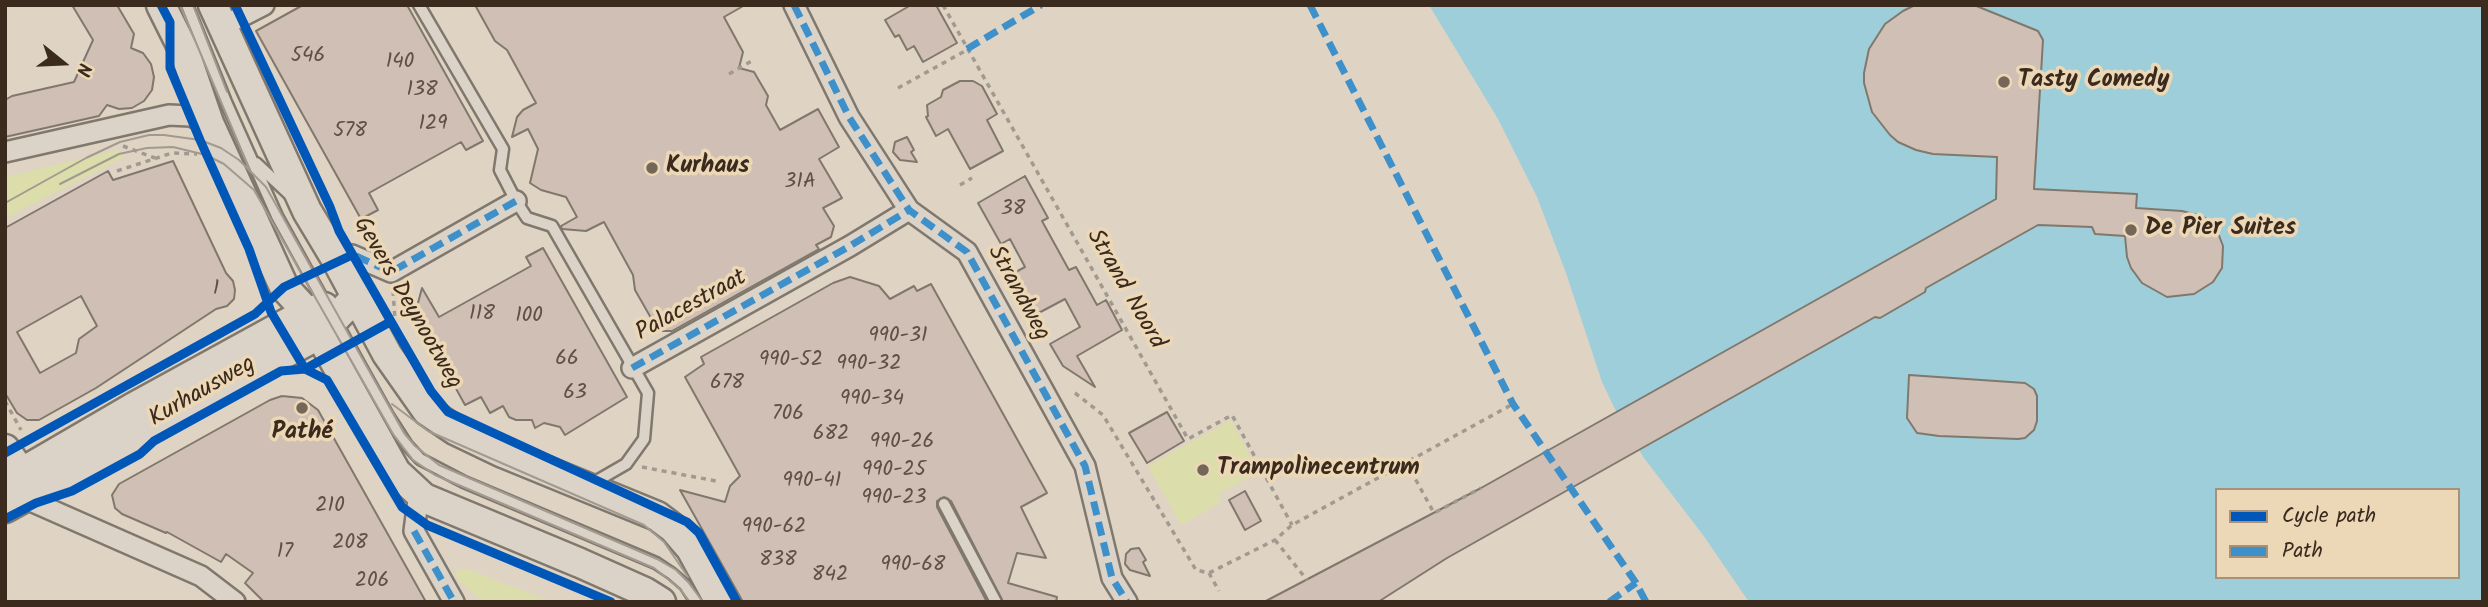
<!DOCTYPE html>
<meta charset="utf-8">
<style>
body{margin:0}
#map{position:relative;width:2488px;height:607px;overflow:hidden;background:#dfd4c3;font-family:Kalam,sans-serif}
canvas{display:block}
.frame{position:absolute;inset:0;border:7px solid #3b2a1e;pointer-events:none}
.legend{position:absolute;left:2215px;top:488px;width:245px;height:91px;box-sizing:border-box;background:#ecd8b6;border:2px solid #a59279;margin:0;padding:9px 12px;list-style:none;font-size:21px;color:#3b2a1e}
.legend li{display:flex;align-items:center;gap:14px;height:35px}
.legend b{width:35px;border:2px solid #a59279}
.north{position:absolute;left:28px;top:28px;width:70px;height:70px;-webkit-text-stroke:5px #ecd8b6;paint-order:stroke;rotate:108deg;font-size:19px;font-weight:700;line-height:28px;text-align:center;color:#3b2a1e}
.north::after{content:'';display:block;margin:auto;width:24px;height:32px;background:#3b2a1e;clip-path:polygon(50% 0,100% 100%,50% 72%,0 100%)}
</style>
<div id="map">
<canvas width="2488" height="607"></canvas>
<div class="frame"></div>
<ul class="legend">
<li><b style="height:9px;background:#0057b8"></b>Cycle path</li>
<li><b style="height:9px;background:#3e90ca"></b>Path</li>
</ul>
<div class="north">N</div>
</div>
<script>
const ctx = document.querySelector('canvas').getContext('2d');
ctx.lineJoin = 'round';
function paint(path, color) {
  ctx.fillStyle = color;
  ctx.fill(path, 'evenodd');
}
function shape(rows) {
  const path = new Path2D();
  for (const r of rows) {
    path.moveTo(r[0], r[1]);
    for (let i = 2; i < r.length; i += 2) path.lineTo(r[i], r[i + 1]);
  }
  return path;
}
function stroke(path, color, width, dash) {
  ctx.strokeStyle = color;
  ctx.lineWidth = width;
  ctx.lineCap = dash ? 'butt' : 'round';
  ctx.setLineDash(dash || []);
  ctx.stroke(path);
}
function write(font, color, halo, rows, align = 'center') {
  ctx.font = font + ' Kalam,sans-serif';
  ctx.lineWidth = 7;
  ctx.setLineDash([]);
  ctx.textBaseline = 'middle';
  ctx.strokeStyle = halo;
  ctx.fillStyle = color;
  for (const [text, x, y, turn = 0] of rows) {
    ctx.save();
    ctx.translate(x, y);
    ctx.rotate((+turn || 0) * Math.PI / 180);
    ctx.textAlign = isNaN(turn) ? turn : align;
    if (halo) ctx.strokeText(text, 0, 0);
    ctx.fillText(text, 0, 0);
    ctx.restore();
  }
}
const green = shape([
 [118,150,124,157,5,218,5,177],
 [1231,420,1259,473,1217,494,1221,502,1181,525,1148,466],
 [457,569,467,569,551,602,483,602,460,582,456,577]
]);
const water = shape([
 [1429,5,2483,5,2483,602,1749,602,1703,535,1644,458,1614,407,1602,382,1566,273,1537,197,1498,119],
 [2217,490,2458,490,2458,577,2217,577]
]);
const building = shape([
 [72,5,117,5,134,34,131,48,143,53,151,64,154,77,152,90,144,101,132,108,119,109,107,105,99,116,5,137,5,100,12,96,74,82,93,40,72,5],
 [303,5,407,5,483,141,466,150,461,142,369,193,378,210,361,219,256,31,303,5],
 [475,5,745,5,724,17,743,52,739,68,754,72,768,96,766,105,780,130,818,109,839,147,819,159,842,198,823,208,834,226,831,237,816,245,819,249,672,331,660,331,655,325,635,290,633,275,604,222,586,231,562,229,561,226,577,217,566,197,541,190,530,183,538,149,528,129,512,137,517,117,523,110,536,103,507,50,495,41,475,5],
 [911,5,936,5,957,43,923,62,914,46,907,50,899,35,895,37,885,20,911,5],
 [1915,5,1974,5,2038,31,2043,40,2034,189,2137,194,2136,208,2182,211,2202,216,2210,221,2218,233,2223,246,2222,268,2213,282,2194,294,2167,297,2142,283,2131,268,2127,257,2125,236,2095,234,2092,227,2038,225,1926,288,1925,292,1880,318,1875,317,1447,558,1378,602,1264,602,1481,488,1996,199,1997,157,1933,154,1916,150,1898,142,1890,135,1872,112,1864,83,1864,73,1869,49,1885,24,1903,11,1915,5],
 [960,81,973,81,982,86,997,114,987,120,1003,151,970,169,948,129,936,136,926,117,928,116,927,105,941,97,943,90,960,81],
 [907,137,914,150,911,152,917,162,900,160,893,152,895,142,907,137],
 [173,161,226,273,233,281,235,290,234,299,227,306,216,309,96,388,39,420,27,420,17,413,5,393,5,228,108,171,113,180,173,161],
 [81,296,97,326,79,339,76,353,40,373,17,332,81,296],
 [1025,176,1048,218,1042,221,1069,270,1076,267,1097,305,1106,300,1122,330,1077,356,1095,387,1063,366,1050,344,1080,327,1065,299,1033,316,1010,275,1025,267,1010,239,1001,244,978,203,1025,176],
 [543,248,627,397,565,435,560,427,544,423,535,428,532,420,516,420,509,417,503,406,490,413,481,397,465,405,415,314,422,288,439,317,531,266,526,257,543,248],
 [850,277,879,286,890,299,914,286,917,291,931,284,1047,493,1021,507,1046,558,1017,553,1008,583,1057,597,1056,602,1003,602,951,501,944,497,937,501,937,507,987,602,743,602,680,490,725,502,730,486,740,476,685,377,704,364,701,357,833,283,850,277],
 [1909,375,2025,383,2034,389,2037,396,2037,421,2034,430,2025,438,2018,439,1939,436,1917,433,1907,418,1909,375],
 [282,396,302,398,318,410,426,602,264,602,245,583,253,573,226,554,221,562,167,532,166,533,122,514,115,508,112,495,119,484,270,400,282,396],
 [1167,412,1184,441,1147,463,1129,433,1167,412],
 [1245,491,1261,521,1245,530,1229,500,1245,491],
 [1139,548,1146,560,1143,562,1150,576,1130,570,1125,564,1126,554,1131,549,1139,548]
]);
const path = shape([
 [943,5,1188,439,1232,415,1292,525],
 [729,74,755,59],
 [898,88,967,50],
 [123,146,155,158],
 [117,171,172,153,197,154],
 [960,185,972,178],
 [393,291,395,319],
 [1075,393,1103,415,1196,570,1209,573,1275,540,1292,525,1513,404],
 [5,401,21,430],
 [1406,462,1434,513,1481,488],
 [642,467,716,481],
 [1275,540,1307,580],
 [1209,573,1219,591]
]);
const lane = shape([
 [187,5,226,102,277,216,325,303],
 [419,5,503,149,500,170,516,201,527,218,552,226,648,393,644,439,626,464,593,483],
 [256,163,289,194],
 [336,322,387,414,407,445,420,459,464,482,656,563,671,573,685,585,696,602],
 [944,504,996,602]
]);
const street = shape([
 [794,5,849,117,909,210,967,252,1085,466,1112,578,1127,602],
 [223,26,264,5],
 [5,152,169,115,190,116,209,123],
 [352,255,391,272,516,201],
 [632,368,850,246,909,210],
 [419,493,414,531,454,602],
 [24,498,201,576,235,602]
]);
const secondary = shape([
 [161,5,185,53,209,123,284,287,307,312,396,472,424,498,580,563,645,592,661,602],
 [213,5,307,211,337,261,387,354,427,411,455,430,503,453,657,516,673,528,691,549,720,602],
 [5,449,21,472,23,489],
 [5,482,132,408,307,312,324,307],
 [5,508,320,334,356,297]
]);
const tram = shape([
 [180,5,249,168],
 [193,5,227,92],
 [60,184,119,154,147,148,173,147,206,155,224,164,254,190,393,434,413,460,435,475,654,568,679,588,690,602],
 [5,203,86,158,120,142,149,135,164,135,200,140,221,148,239,160,266,187,404,433,415,446,439,465,657,559,676,570,688,582,703,602],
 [392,404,428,431,644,525,664,542,688,577]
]);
const quiet = shape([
 [794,5,849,117,909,210,967,252,1085,466,1112,578,1127,602],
 [1310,5,1513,404,1636,583,1646,602],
 [967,49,1041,5],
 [356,256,391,272,516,201],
 [632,368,850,246,909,210],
 [414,531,454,602],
 [1609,602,1636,583]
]);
const cycleway = shape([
 [161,5,170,22,170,68,200,140,249,249,271,312,305,369,327,380,402,507,427,525,611,602],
 [235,5,330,207,339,231,431,391,448,412,687,522,699,533,737,602],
 [5,453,255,314,284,287,352,255],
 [5,519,36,503,72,491,140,454,154,441,281,371,305,369,390,322]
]);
const markers = [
 [2004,82,7,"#746658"],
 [652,168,7,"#746658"],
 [2131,230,7,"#746658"],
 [302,408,7,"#746658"],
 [1203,470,7,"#746658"]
];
const numberNames = [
 ["546",308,57],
 ["140",400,63],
 ["138",422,91],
 ["129",433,125],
 ["578",350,132],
 ["31A",800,183],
 ["38",1013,210],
 ["1",216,290],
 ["118",482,315],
 ["100",529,317],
 ["990-31",898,337],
 ["66",567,360],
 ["990-52",791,361],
 ["990-32",869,365],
 ["678",727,384],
 ["63",575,394],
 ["990-34",872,400],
 ["706",788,415],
 ["682",831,435],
 ["990-26",902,443],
 ["990-25",894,471],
 ["990-41",812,482],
 ["990-23",894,499],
 ["210",330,507],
 ["990-62",774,528],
 ["208",350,544],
 ["17",285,553],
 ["838",778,561],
 ["990-68",913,566],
 ["842",830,576],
 ["206",372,582]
];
const poiNames = [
 ["Tasty Comedy",2018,82],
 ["Kurhaus",666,168],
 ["De Pier Suites",2145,230],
 ["Pathé",302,434,"center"],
 ["Trampolinecentrum",1217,470]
];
const streetNames = [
 ["Strand Noord",1124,290,60],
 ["Strandweg",1017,294,61],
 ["Gevers Deynootweg",406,304,60],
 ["Palacestraat",692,307,-29],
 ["Kurhausweg",203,393,-30]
];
paint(green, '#dbddab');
paint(water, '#9eced9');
paint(building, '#cfbfb5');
stroke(building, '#80786d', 2);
stroke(lane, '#80786d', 15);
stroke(street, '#80786d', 24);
stroke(secondary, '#80786d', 33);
stroke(path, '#a29a90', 3.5, [5, 5]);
stroke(lane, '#dbd3c7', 10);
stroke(street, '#dbd3c7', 19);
stroke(secondary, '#dbd3c7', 28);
stroke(tram, '#a29a90', 2);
stroke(quiet, '#3e90ca', 7, [14, 7]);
stroke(cycleway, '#0057b8', 9);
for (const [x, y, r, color] of markers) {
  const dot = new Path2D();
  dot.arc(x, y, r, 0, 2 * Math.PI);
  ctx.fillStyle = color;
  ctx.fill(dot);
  stroke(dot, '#ecd8b6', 2.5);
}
write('21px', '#615044', null, numberNames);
write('bold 24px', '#3b2a1e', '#ecd8b6', poiNames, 'left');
write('24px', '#3b2a1e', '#ecd8b6', streetNames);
</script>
